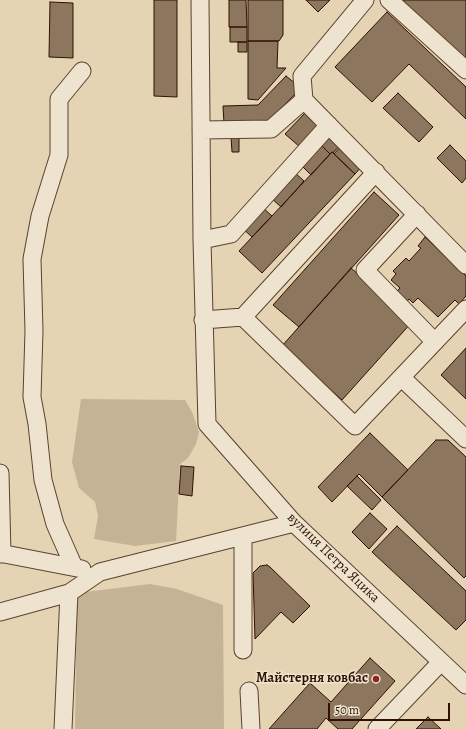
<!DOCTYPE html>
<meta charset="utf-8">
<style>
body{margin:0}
#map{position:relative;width:466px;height:729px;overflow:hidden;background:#e4d4b4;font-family:Alegreya,serif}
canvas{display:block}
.scale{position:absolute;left:328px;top:703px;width:122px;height:18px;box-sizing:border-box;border:2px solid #2f1001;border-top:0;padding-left:5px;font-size:12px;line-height:14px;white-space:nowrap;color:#2f1001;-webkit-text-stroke:3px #ede3ce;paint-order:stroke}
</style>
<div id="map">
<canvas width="466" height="729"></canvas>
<div class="scale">50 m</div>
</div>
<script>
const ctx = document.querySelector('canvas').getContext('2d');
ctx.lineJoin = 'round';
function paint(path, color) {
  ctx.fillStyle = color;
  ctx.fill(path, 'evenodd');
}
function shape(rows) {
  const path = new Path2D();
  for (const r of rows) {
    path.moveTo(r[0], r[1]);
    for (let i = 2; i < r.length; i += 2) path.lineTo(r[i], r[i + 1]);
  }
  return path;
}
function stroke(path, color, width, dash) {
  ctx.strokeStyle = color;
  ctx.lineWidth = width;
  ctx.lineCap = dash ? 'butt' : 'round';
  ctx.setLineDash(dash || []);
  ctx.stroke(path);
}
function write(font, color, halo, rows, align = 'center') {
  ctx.font = font + ' Alegreya,serif';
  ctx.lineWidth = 3;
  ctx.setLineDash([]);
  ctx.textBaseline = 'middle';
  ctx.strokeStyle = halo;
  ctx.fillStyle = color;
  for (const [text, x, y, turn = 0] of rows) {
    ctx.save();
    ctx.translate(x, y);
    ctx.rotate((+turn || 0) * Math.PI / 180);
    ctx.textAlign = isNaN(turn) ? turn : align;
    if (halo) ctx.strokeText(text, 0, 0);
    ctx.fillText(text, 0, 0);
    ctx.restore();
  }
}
const green = shape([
 [81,399,185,400,192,412,199,432,196,444,188,458,180,464,176,541,135,546,94,539,98,516,95,502,79,488,72,462],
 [150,584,177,589,223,605,224,729,75,729,77,593]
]);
const building = shape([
 [154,0,177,0,177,97,154,96,154,0],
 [229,0,246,0,247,27,229,27,229,0],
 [248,0,283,0,283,35,279,41,248,41,248,0],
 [306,0,330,0,318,12,306,0],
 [401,0,466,0,466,60,401,0],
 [50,2,73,3,73,58,49,57,50,2],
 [387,12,466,87,466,119,409,64,372,102,335,67,387,12],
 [230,27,247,27,247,42,230,42,230,27],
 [248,41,278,41,277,68,286,68,258,100,248,99,248,41],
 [238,42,247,42,247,52,238,52,238,42],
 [286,76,301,88,266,124,224,124,223,106,258,105,286,76],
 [398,93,433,127,419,142,383,108,398,93],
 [306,112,320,125,300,147,285,134,306,112],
 [330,135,340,145,333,153,332,152,330,154,321,145,330,135],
 [231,137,239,137,239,152,232,152,231,137],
 [320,144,330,154,311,175,301,165,320,144],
 [450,145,466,161,466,178,462,183,437,158,450,145],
 [341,146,362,166,355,174,334,154,341,146],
 [332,152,355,174,262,273,239,251,332,152],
 [294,172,304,181,281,207,270,197,294,172],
 [374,192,399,215,299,327,273,305,374,192],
 [261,206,272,216,252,237,241,227,261,206],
 [425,237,466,276,466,296,459,304,455,300,438,317,418,298,413,303,409,299,405,304,394,295,400,288,391,280,396,274,393,271,406,258,409,261,421,248,418,246,425,237],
 [351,268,412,322,342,400,282,346,351,268],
 [466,348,466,399,441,375,466,348],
 [370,433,408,470,382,497,359,474,332,502,318,487,370,433],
 [436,440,448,440,466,457,466,576,464,578,382,497,436,440],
 [181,466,194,467,192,496,179,494,181,466],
 [357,476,381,500,372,510,347,486,357,476],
 [370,513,387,529,369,549,352,532,370,513],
 [397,526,466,591,466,620,456,630,372,552,397,526],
 [267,565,270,567,310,606,293,623,281,612,255,639,253,573,260,566,267,565],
 [370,658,395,681,352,729,338,729,326,718,317,729,269,729,310,683,331,702,370,658],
 [428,717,441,729,416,729,428,717]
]);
const minor = shape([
 [200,0,202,240,207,424,294,523,466,685],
 [365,0,302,76,304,100,466,265],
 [389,0,466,70],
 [201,130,271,129,304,100],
 [417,214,365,270,435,342],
 [202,240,231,234,329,125],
 [243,317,376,172],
 [203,320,243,317,355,426,466,309],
 [402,378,466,439],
 [0,473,2,554],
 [243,536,243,650],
 [0,553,82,569],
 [74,567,55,524,43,480,37,424,32,397,34,331,32,259,40,216,59,155,59,99,82,71],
 [0,612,69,593],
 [249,691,251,729],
 [63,729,69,593,100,572,294,523],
 [377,729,441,662]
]);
const markers = [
 [376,679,4,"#8f2418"]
];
const streetNames = [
 ["вулиця Петра Яцика",333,558,44]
];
const poiNames = [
 ["Майстерня ковбас",368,679]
];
paint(green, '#c5b396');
paint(building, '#8d765e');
stroke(building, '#2f1001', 1);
stroke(minor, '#5c412e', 19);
stroke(minor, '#ede3ce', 17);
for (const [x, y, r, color] of markers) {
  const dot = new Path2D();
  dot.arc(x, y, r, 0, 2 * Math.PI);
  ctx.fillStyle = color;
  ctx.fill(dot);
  stroke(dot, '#ede3ce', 1.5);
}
write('14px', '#2f1001', '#ede3ce', streetNames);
write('bold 14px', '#2f1001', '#ede3ce', poiNames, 'right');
</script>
